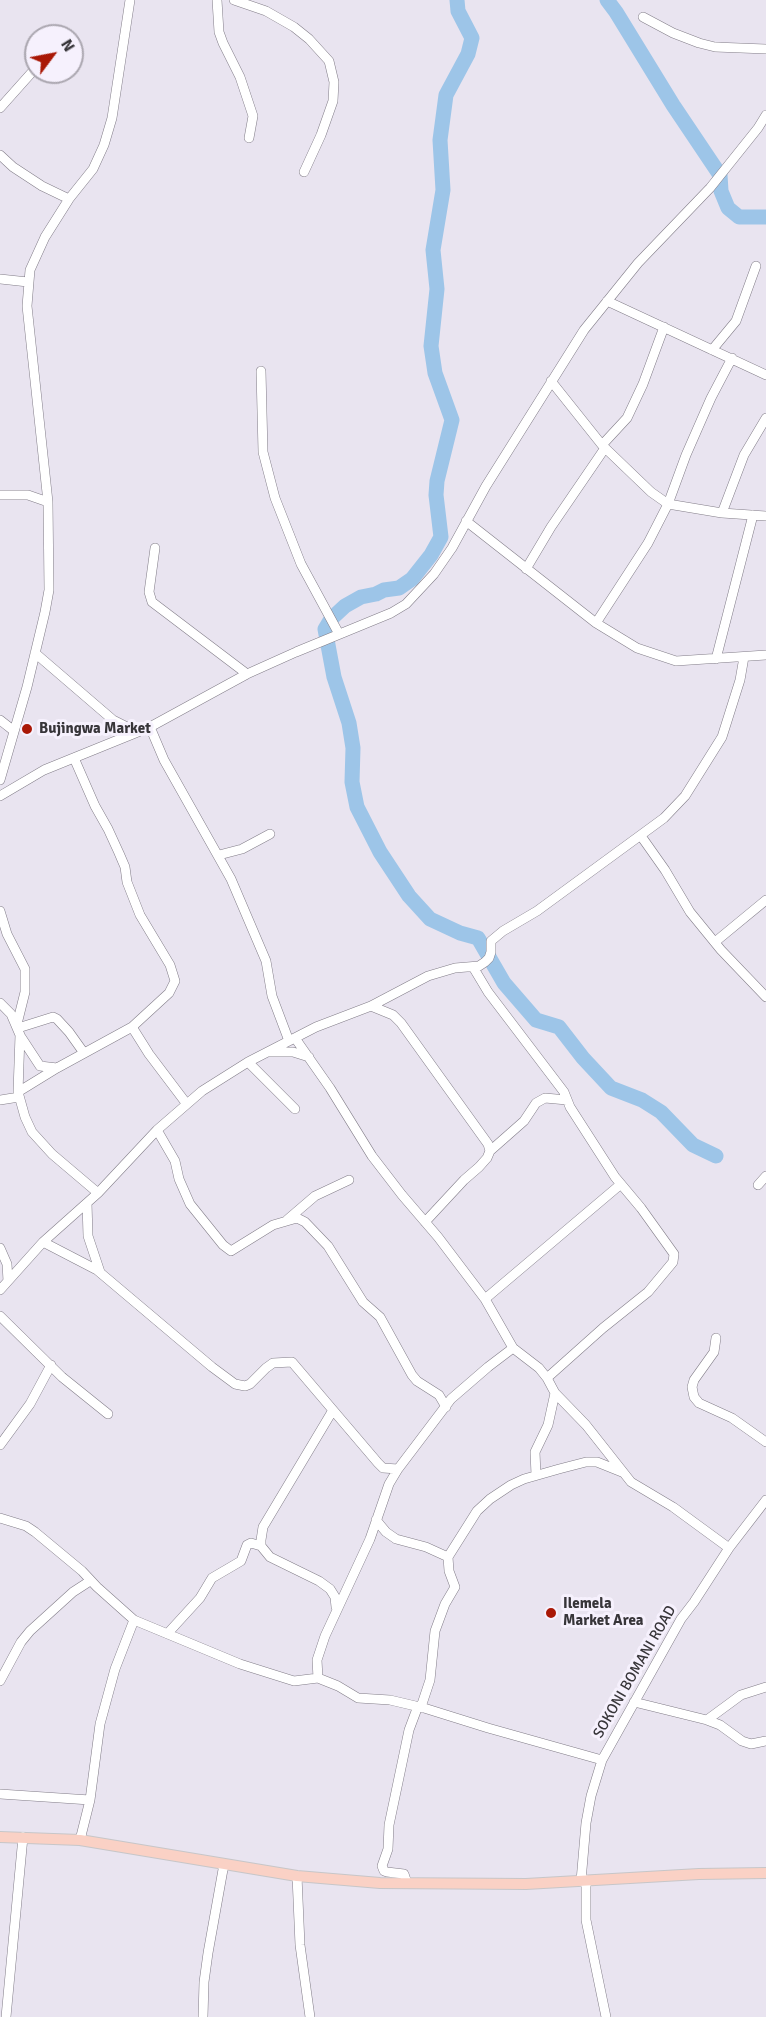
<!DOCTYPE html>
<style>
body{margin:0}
#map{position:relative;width:766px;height:2017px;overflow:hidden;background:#e9e4f0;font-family:Signika,sans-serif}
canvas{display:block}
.north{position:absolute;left:24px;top:24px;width:60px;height:60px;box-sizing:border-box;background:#f6f1fd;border:2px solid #aaa6af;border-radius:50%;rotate:58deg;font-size:16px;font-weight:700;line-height:24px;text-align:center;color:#373539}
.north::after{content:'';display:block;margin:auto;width:21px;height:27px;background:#a91806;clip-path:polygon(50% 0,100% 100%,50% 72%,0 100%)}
</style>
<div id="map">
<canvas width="766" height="2017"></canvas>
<div class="north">N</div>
</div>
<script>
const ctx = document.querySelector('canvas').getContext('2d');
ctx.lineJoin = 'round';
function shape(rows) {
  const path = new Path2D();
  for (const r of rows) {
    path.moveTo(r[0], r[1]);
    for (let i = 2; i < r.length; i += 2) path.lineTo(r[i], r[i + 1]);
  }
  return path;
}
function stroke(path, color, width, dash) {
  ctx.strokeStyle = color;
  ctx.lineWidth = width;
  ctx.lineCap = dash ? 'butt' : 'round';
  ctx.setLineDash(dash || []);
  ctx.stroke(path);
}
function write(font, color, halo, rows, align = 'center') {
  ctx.font = font + ' Signika,sans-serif';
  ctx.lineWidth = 6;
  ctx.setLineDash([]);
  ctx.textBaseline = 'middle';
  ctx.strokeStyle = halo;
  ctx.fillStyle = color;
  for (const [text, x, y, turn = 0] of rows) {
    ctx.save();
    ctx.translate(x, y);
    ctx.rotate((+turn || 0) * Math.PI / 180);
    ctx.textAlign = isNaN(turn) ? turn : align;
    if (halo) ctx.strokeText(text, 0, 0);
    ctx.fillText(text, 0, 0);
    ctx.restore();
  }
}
const river = shape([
 [457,0,458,11,472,38,468,54,446,95,440,140,443,190,433,250,437,289,431,346,435,373,452,420,437,481,436,495,441,537,431,555,412,579,399,588,384,590,376,594,361,597,345,606,331,619,325,629,334,677,349,723,353,748,352,782,357,807,380,852,409,896,430,919,460,933,478,938,504,983,536,1020,559,1027,583,1058,611,1088,642,1100,661,1112,693,1145,716,1156],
 [607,0,616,12,673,105,720,175,721,191,728,208,739,217,766,217]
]);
const minor = shape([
 [217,0,219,32,223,43,240,77,253,116,249,138],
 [234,0,266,11,294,27,309,39,329,61,334,82,333,101,321,135,304,172],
 [643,17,673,33,699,43,715,47,766,49],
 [0,108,33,71],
 [0,155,13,167,42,186,69,199],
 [0,279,28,282],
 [607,301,766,375],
 [712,350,736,321,756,266],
 [261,371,263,452,275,498,301,564,339,634],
 [551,381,602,445,651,492,668,504,722,513,766,516],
 [602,445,627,418,643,384,664,327],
 [0,495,28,495,48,502],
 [722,513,744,455,766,418],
 [466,521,596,623,637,648,676,661,766,655],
 [155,548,149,592,152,602,247,674],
 [526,569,551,527,605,448],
 [596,623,648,543,668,504,686,455,711,398,732,358],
 [35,653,113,720,137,732],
 [716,659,753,515],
 [0,720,14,731],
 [150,727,164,760,231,879,266,961,272,996,289,1041],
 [0,780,27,687,45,612,49,590,48,502,27,306,30,270,45,237,69,199,93,169,104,145,112,118,130,0],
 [0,796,44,770,150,727,247,674,296,652,391,613,406,604,434,574,452,548,486,486,584,330,638,263,710,188,758,128,766,115],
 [641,836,665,870,690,912,721,950,766,997],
 [219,855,242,849,270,834],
 [0,911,7,934,25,969,25,992,17,1024],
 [715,942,766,900],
 [473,967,488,992,564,1092,570,1107,615,1177,641,1208,674,1254,673,1262,648,1292,603,1328,547,1378],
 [0,1003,11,1014,20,1035,18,1092,25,1117,32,1132,52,1154,98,1193],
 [371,1006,393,1015,401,1023,488,1144,490,1151,487,1158,479,1167,464,1180,425,1222],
 [132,1027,149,1054,186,1103],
 [18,1028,53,1017,57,1019,69,1032,84,1053],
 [21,1037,40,1066,57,1068],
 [295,1038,330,1088,372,1156,402,1195,438,1237,485,1299,513,1348,539,1368,547,1378,555,1393,586,1425,631,1482,673,1507,729,1548],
 [270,1052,293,1052,309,1057],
 [248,1062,295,1109],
 [18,1092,57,1068,132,1027,169,993,175,981,170,965,140,915,127,882,125,867,119,853,108,829,95,806,74,758],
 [0,1100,19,1097],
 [157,1130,175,1161,179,1179,190,1204,223,1245,231,1251,273,1225,297,1218,305,1222,328,1246,363,1302,380,1317,412,1375,417,1381,439,1395,446,1407],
 [490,1151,524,1121,536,1103,545,1098,567,1100],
 [758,1185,766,1176],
 [87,1203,88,1236,100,1272],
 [287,1220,315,1196,349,1180],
 [43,1242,97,1270,212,1367,235,1384,245,1386,250,1384,266,1368,273,1363,292,1362,378,1463,383,1468,398,1469],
 [0,1248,7,1264,8,1281],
 [0,1290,43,1242,98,1193,157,1130,202,1091,248,1062,316,1027,371,1006,428,976,455,968,479,966,485,962,489,958,491,952,491,941,503,931,537,911,664,818,685,796,722,737,740,680,744,657],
 [485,1299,621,1184],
 [0,1316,62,1377,108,1414],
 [716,1338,714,1352,694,1380,692,1387,694,1397,699,1403,732,1418,766,1442],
 [333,1410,263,1527,261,1540,261,1546,270,1557,319,1581,330,1589,335,1597,336,1607],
 [0,1445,30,1404,51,1365],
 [536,1475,535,1452,548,1425,555,1393],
 [0,1518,26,1526,35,1532,82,1571,97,1587,134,1620,240,1664,294,1681,318,1678,338,1686,358,1698,390,1700,424,1708,488,1728,602,1760],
 [376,1520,386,1532,396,1539,426,1547,448,1557],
 [168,1633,200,1598,212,1578,241,1561,247,1545,251,1543,261,1546],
 [318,1678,317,1660,325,1636,370,1539,389,1484,398,1469,451,1399,488,1367,513,1348],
 [0,1681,21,1642,30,1631,73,1592,90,1581],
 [634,1702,707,1720,720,1725,742,1741,751,1744,766,1741],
 [421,1707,430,1680,435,1631,445,1604,455,1587,449,1571,448,1557,477,1511,490,1499,511,1485,524,1479,559,1469,586,1462,597,1462,622,1472],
 [707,1720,741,1695,766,1687],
 [0,1794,90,1800],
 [80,1840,90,1800,100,1724,115,1669,134,1620],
 [297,1876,300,1945,310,2017],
 [586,1880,586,1920,606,2017],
 [581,1881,586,1823,591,1796,602,1760,681,1619,694,1602,729,1548,766,1500],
 [407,1883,404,1874,387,1872,384,1871,382,1866,388,1849,389,1825,409,1730,418,1706],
 [6,2017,23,1837],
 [203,2017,204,1982,208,1953,224,1864]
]);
const major = shape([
 [0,1837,80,1840,297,1876,380,1883,526,1884,699,1874,766,1873]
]);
const markers = [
 [27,729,6,"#a91806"],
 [551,1613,6,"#a91806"]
];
const poiNames = [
 ["Bujingwa Market",39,729],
 ["Ilemela",563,1604],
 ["Market Area",563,1621]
];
const streetNames = [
 ["SOKONI BOMANI ROAD",635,1672,-60]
];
stroke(river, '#9dc5e8', 15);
stroke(minor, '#827d88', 10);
stroke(major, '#c7c6c8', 12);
stroke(minor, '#fff', 9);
stroke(major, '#fad1c5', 10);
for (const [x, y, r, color] of markers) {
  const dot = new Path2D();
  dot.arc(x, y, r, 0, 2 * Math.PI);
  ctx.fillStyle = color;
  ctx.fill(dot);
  stroke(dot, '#f6f1fd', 2);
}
write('bold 15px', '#373539', '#f6f1fd', poiNames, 'left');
write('15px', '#373539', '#f6f1fd', streetNames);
</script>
